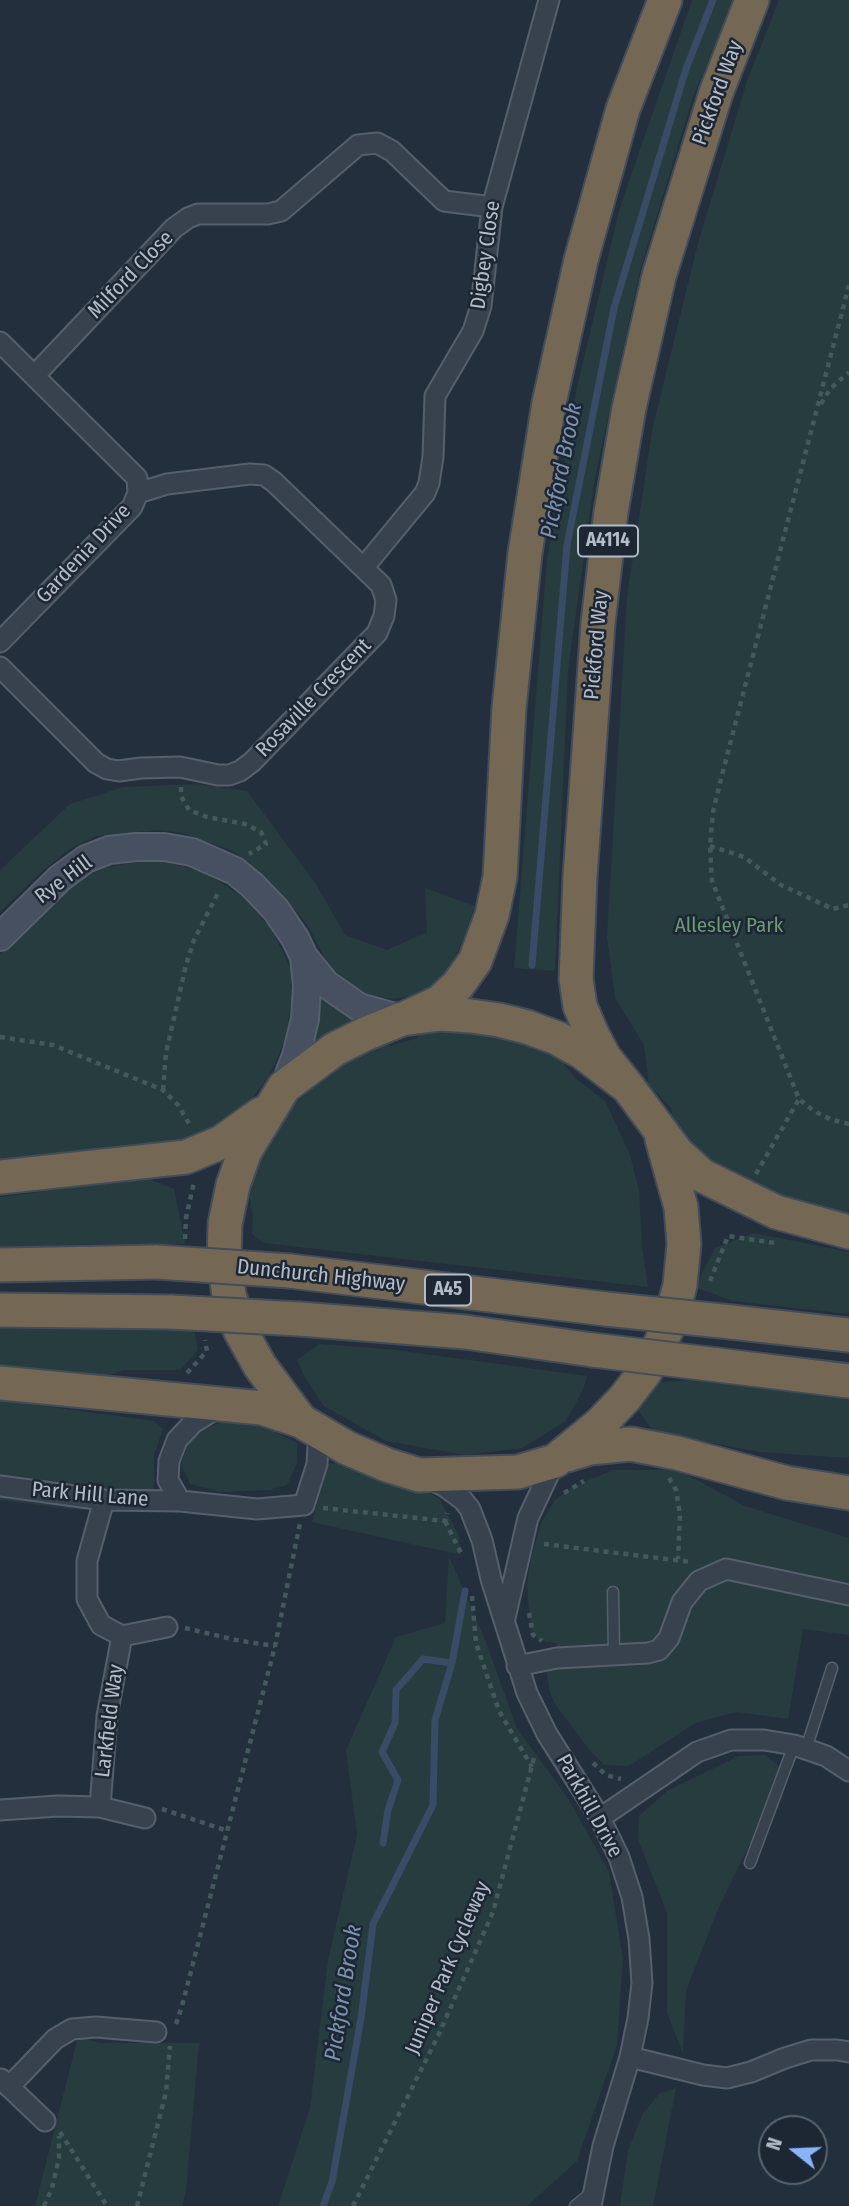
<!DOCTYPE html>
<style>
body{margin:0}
#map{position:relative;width:849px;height:2206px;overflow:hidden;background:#242f3e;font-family:"Fira Sans Condensed",sans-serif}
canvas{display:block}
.north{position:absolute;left:758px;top:2115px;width:70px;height:70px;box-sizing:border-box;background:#1d2633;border:2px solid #59626f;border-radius:50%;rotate:288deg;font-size:19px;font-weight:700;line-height:28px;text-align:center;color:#b4bcc9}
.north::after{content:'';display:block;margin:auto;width:24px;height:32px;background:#8ab4f8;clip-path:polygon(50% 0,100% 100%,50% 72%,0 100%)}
</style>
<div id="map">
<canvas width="849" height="2206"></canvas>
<div class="north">N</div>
</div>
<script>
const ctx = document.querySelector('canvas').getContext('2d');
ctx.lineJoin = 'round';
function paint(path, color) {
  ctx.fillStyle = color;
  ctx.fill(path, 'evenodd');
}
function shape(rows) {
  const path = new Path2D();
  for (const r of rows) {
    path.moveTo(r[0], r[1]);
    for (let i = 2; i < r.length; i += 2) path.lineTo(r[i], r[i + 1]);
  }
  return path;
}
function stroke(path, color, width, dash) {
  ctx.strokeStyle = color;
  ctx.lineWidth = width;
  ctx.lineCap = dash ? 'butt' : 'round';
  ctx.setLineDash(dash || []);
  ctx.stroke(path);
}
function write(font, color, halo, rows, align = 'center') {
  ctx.font = font + ' "Fira Sans Condensed",sans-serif';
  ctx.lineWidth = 5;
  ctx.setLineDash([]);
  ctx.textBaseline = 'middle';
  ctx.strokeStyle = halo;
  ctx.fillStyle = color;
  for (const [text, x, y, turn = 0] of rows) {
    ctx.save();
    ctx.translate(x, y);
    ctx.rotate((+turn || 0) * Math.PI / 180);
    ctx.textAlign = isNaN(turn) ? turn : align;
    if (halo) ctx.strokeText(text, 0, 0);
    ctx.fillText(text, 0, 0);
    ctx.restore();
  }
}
const green = shape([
 [692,0,734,0,693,97,640,271,595,477,568,670,555,971,514,968,547,559,577,387,620,207],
 [779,0,849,0,849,1219,777,1197,698,1158,677,1135,671,1108,649,1085,644,1045,615,998,607,937,627,596,653,426,698,243,747,81],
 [197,784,247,791,316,884,345,935,387,950,427,932,425,888,475,906,464,937,448,972,432,986,416,995,392,999,361,993,342,981,329,966,307,924,265,876,233,851,183,833,158,830,96,836,71,848,40,873,0,912,0,870,70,804,124,787],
 [162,861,206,873,240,895,271,928,291,970,291,1002,285,1041,270,1074,241,1113,201,1137,167,1149,0,1166,0,955,35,918,76,882,105,868,129,863],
 [320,991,363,1020,304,1052],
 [449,1030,482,1032,533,1045,558,1056,575,1078,605,1101,630,1155,639,1190,642,1246,648,1287,264,1243,252,1234,253,1216,248,1189,263,1149,284,1115,316,1084,351,1059,387,1043,390,1046,417,1038,419,1032],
 [147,1178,174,1189,185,1244,86,1244,0,1249,0,1197],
 [754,1233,849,1252,849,1314,733,1301,695,1287,715,1248],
 [0,1319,193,1324,198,1350,180,1370,124,1370,100,1379,0,1370],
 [319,1344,388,1349,587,1376,583,1390,566,1421,522,1448,465,1455,386,1441,324,1406,304,1376,297,1360],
 [708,1378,849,1397,849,1458,759,1452,654,1432,634,1405,653,1383],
 [0,1400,154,1421,163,1429,154,1455,154,1489,110,1512,72,1509,0,1500],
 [239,1420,272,1430,297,1443,297,1463,287,1485,270,1490,220,1492,190,1484,181,1464,188,1444,202,1430,220,1423],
 [329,1463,342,1464,404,1482,439,1498,459,1536,461,1555,312,1522],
 [613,1470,665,1470,686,1474,745,1506,849,1538,849,1635,803,1629,788,1719,737,1712,695,1723,629,1766,604,1765,588,1748,555,1704,549,1690,547,1671,557,1658,557,1644,540,1640,533,1635,530,1623,527,1584,531,1556,542,1521,555,1500,572,1487],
 [449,1556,484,1637,517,1728,569,1800,609,1872,623,1959,617,2045,577,2161,527,2206,278,2206,310,2108,328,1960,357,1835,346,1750,396,1637,445,1623],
 [765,1755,785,1771,718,1909,686,1991,683,2053,667,2013,667,1913,638,1840,639,1816,667,1791,739,1756],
 [78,2037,100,2043,199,2043,186,2191,182,2206,35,2206],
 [676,2088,653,2206,620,2206,628,2151,643,2113,660,2093]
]);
const stream = shape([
 [532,965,567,545,614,308,686,69,713,0],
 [383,1843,388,1810,398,1780,382,1752,395,1723,396,1690,423,1659,452,1663],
 [323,2206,332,2182,361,2018,373,1924,433,1805,435,1720,452,1663,465,1591]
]);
const path = shape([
 [849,285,721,779,713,812,710,846,712,881,799,1099,814,1111,830,1119,849,1124],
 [821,404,830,389,849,372],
 [181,787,181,796,189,810,207,817,245,824,261,832,266,844,249,854],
 [710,846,744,857,781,885,833,909,849,905],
 [0,1037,53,1045,163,1090,178,1105,191,1127],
 [163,1090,166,1053,186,965,194,940,219,891],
 [756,1174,799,1099],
 [185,1239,186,1218,194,1182],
 [710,1281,728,1236,775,1243],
 [187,1373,207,1351,205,1340],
 [669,1478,676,1490,680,1514,678,1559],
 [564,1493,584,1481],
 [323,1508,445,1521,447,1513],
 [445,1521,462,1555],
 [544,1544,691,1562],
 [472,1596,476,1643,499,1711,532,1767],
 [529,1613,533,1635,542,1641],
 [185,1628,236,1640,275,1646],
 [593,1763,606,1775,621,1779],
 [162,1809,228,1831],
 [176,2024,182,2006,275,1646,300,1523],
 [60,2132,107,2206],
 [44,2206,52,2188,59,2158,59,2136],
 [137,2206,166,2092,170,2046],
 [353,2206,438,2036,493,1912,535,1754]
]);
const lane = shape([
 [613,1592,614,1655],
 [806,1749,832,1668],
 [750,1863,794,1745],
 [575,2206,591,2193]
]);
const street = shape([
 [0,342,137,478,138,493,132,507,0,642],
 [35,375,174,228,188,218,198,214,268,214,281,211,358,145,377,143,392,151,444,201,492,207],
 [364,567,425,493,429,483,433,457,435,396,473,331,481,306,492,207,549,0],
 [0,667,96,763,107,769,119,771,141,768,180,767,218,775,229,775,240,771,252,762,377,633,384,616,386,600,381,585,274,482,264,475,250,474,167,484,138,493],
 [427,1478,444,1486,463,1500,470,1509,482,1540,491,1579,527,1693,547,1734,600,1818,619,1857,632,1897,639,1939,642,1983,638,2018,630,2057,603,2146,591,2206],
 [0,1486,104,1500,180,1501,257,1509,304,1505,317,1464,318,1445,316,1430],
 [180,1501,168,1480,169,1461,177,1440,193,1423,221,1406],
 [505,1618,528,1518,555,1461],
 [122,1636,167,1627],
 [517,1666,557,1658,648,1653,659,1650,669,1638,682,1602,699,1581,726,1569,849,1595],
 [100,1807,145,1818],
 [0,1810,58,1806,100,1807,107,1716,122,1636,101,1625,87,1599,87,1561,104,1500],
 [600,1818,697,1752,731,1740,764,1740,794,1745,826,1756,849,1771],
 [630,2057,703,2075,727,2078,751,2072,785,2058,811,2050,837,2050,849,2052],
 [1,2079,45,2121],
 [9,2087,55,2039,72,2029,96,2027,156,2032]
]);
const secondary = shape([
 [0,937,60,878,86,859,109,850,136,847,164,847,192,852,235,871,252,885,276,910,295,938,304,957,326,984,359,1007,402,1019],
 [284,1087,296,1056,305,1019,307,986,304,957]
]);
const highway = shape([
 [408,1017,440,1002,458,985,475,961,492,915,500,877,509,708,525,553,549,403,581,260,623,109,665,0],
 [628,1087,604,1057,592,1034,580,1006,576,979,580,877,598,623,611,512,629,408,659,276,716,93,752,0],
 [0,1177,186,1157,222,1142,261,1114],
 [0,1265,157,1262],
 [290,1271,606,1309],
 [0,1310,171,1312],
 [300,1319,465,1332,593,1350],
 [731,1322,849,1335],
 [718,1365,849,1381],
 [0,1383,262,1408,301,1421,347,1448,387,1465,419,1475,518,1472,555,1461,600,1424,624,1399,645,1372,659,1347,671,1319,680,1285,684,1244,681,1207,662,1139],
 [301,1421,260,1366,240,1330,229,1295,224,1261,225,1224,233,1185,245,1151,284,1087,335,1049,365,1034,402,1019,441,1014,471,1016,499,1020,527,1027,557,1038,582,1052,628,1087,677,1153,701,1175,776,1212,849,1232],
 [567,1455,590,1448,631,1444,677,1453,787,1483,849,1493]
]);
const highwayBridge = shape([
 [157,1262,290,1271],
 [606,1309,731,1322],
 [171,1312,300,1319],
 [593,1350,718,1365]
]);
const shields = [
 [608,541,60],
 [448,1290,46]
];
const shieldNames = [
 ["A4114",608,541],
 ["A45",448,1290]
];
const streetNames = [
 ["Pickford Way",718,93,-70],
 ["Digbey Close",486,255,-82],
 ["Milford Close",131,275,-46],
 ["Gardenia Drive",84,554,-47],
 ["Pickford Way",597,645,-85],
 ["Rosaville Crescent",314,698,-46],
 ["Rye Hill",64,880,-37],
 ["Dunchurch Highway",321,1276,6],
 ["Park Hill Lane",90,1495,5],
 ["Larkfield Way",110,1721,-83],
 ["Parkhill Drive",589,1806,61],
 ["Juniper Park Cycleway",448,1968,-67]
];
const parkNames = [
 ["Allesley Park",729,926]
];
const waterNames = [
 ["Pickford Brook",562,471,-79],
 ["Pickford Brook",344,1993,-81]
];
paint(green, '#263c3f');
stroke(stream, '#394c67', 7);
stroke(lane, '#565f6c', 13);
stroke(street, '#565f6c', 23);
stroke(secondary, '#565f6c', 30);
stroke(highway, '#434c59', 37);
stroke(path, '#44595c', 4.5, [5, 5]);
stroke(lane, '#38414e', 10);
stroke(street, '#38414e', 19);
stroke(secondary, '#465061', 26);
stroke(highway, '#746855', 33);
stroke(highwayBridge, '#434c59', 37, []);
stroke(highwayBridge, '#746855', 33);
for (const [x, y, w] of shields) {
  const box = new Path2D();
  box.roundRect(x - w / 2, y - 15.5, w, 31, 5);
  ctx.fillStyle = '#1d2633';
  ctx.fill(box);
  stroke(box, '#b4bcc9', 2);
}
write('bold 19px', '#b4bcc9', null, shieldNames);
write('21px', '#b4bcc9', '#1d2633', streetNames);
write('21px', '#6b9a76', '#1d2633', parkNames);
write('italic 23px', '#7c92b1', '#1d2633', waterNames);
</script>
